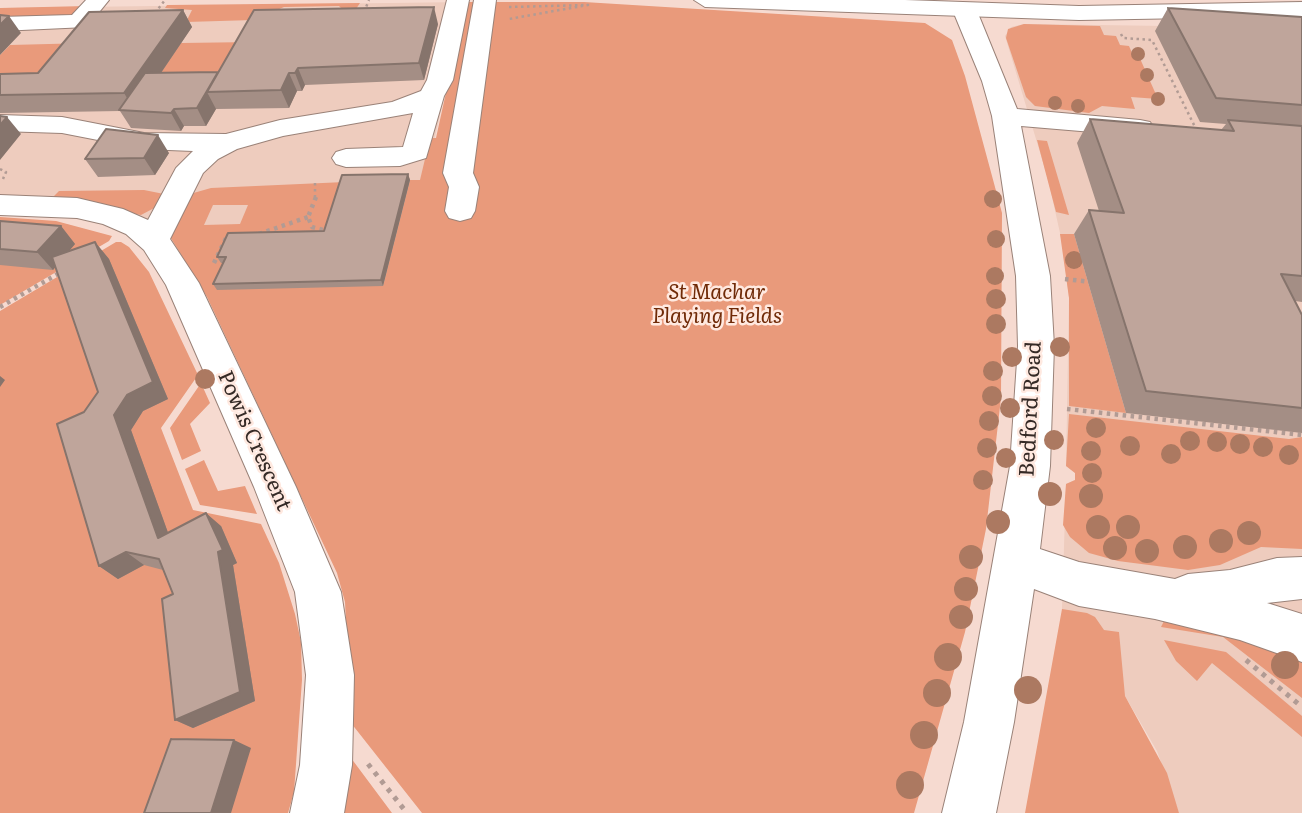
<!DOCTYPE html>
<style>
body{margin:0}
canvas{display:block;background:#f6dad0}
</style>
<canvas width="1302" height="813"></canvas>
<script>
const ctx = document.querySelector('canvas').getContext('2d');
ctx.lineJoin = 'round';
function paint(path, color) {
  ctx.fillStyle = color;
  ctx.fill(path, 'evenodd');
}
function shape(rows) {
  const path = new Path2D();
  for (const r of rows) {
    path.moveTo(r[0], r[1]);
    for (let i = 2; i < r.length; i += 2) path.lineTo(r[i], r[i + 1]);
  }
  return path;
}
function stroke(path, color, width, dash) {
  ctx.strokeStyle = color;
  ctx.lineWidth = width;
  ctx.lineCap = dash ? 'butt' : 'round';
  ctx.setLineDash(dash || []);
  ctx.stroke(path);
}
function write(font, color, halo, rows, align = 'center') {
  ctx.font = font + ' Literata,serif';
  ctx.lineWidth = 5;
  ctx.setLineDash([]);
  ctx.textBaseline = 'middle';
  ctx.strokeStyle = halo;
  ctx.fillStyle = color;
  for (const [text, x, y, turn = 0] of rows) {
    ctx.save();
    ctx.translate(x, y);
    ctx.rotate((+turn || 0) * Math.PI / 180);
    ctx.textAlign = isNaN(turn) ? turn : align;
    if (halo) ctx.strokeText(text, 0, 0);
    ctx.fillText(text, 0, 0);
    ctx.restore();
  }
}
const built = shape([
 [466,2,399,293,207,297,169,235,0,197,0,8],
 [1302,22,1302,813,1179,813,1157,751,1125,696,1062,609,1066,484,1075,480,1075,473,1066,466,1069,298,1062,242,1048,179,1005,36,1011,27,1024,24,1240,27]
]);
const green = shape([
 [466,2,584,2,925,23,952,40,965,76,1002,213,1001,398,986,529,965,632,914,813,422,813,351,723,345,602,337,573,207,297,169,235,190,194,211,188,345,182,326,237,230,263,383,286,410,180,420,180,430,138,436,138],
 [213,205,248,205,240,224,204,225],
 [360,3,356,9,343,10,339,6,284,7,253,20,186,22,192,10,165,8,167,5],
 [87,6,69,17,0,19,0,8],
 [1024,24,1100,26,1104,35,1116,36,1120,45,1129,46,1132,53,1138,54,1158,99,1131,97,1135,109,1102,106,1089,113,1035,106,1026,97,1006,38,1008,29],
 [253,42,227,89,149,91,156,49,181,43],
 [88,43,103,51,0,91,0,55,10,45],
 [1037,140,1047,141,1069,215,1056,212],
 [144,190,164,194,158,206,141,215,52,198,59,191],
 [0,217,56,221,112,236,109,241,0,305],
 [1060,234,1074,234,1126,413,1069,406,1069,298],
 [116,242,121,242,129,247,149,272,198,375,161,428,193,510,261,524,279,563,295,614,301,642,302,680,294,792,288,813,0,813,0,311],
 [201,383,210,403,190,424,201,451,182,460,170,428],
 [1069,414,1289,439,1302,437,1302,549,1261,547,1220,565,1188,570,1118,561,1089,553,1070,537,1063,525,1066,484,1075,480,1075,473,1066,466],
 [204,460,218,491,245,486,257,514,200,505,185,469],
 [1062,609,1087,613,1095,617,1104,630,1119,632,1125,696,1167,773,1179,813,1025,813],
 [1165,619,1302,651,1302,698,1223,637,1161,627],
 [1164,640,1226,652,1302,716,1302,737,1212,663,1197,681,1176,661],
 [351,758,392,813,342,813]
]);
const pathFar2 = shape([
 [509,7,588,5,509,19],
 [364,12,369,0],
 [155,13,165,0],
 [1121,34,1123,38,1152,40,1197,131],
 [0,169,6,172,3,179],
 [315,183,315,199]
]);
const pathFar1 = shape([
 [316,197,308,217,312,227,327,231],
 [259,234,308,217],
 [214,263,226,238,230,237],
 [1065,279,1091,282],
 [0,307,63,271],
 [1067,409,1302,435]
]);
const path = shape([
 [1246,660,1302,707],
 [368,764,407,813]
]);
const minor = shape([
 [86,0,109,0,87,27,0,31,0,17,72,15,86,0],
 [447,0,469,0,453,80,444,96,426,158,400,166,346,167,336,164,332,158,336,152,346,149,403,147,413,113,283,136,237,149,218,159,203,173,170,239,199,283,296,487,341,592,354,675,352,765,344,813,290,813,300,765,306,675,295,592,254,487,166,285,144,250,126,234,103,224,77,218,0,215,0,195,77,198,123,209,148,220,176,168,193,151,144,149,62,133,0,131,0,115,62,117,144,133,226,134,280,120,392,102,421,91,427,80,447,0],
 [474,0,496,0,473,173,479,187,475,211,471,218,460,221,449,218,445,211,449,187,443,173,474,0],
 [965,4,973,6,977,11,1017,109,1140,120,1150,122,1154,128,1150,134,1140,136,1021,126,1050,276,1054,346,1050,466,1040,549,1079,562,1175,579,1188,574,1230,570,1277,558,1302,557,1302,599,1267,603,1302,614,1302,662,1240,640,1155,619,1079,606,1034,589,1014,722,996,813,942,813,964,722,1010,466,1018,346,1016,276,992,116,982,81,953,11,957,6,965,4]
]);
const major = shape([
 [694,0,905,0,1079,6,1302,2,1302,16,1079,20,705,7,694,0]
]);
const trees = [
 [1138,54,7],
 [1147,75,7],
 [1158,99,7],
 [1055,103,7],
 [1078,106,7],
 [993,199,9],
 [996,239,9],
 [1074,260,9],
 [995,276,9],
 [996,299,10],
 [996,324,10],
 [1060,347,10],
 [1012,357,10],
 [993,371,10],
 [205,379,10],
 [992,396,10],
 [1010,408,10],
 [989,421,10],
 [1096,428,10],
 [1054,440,10],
 [1190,441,10],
 [1217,442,10],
 [1240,444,10],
 [1130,446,10],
 [1263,447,10],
 [987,448,10],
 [1091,451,10],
 [1171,454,10],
 [1289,455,10],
 [1006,458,10],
 [1092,473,10],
 [983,480,10],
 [1050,494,12],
 [1091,496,12],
 [998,522,12],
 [1098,527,12],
 [1128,527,12],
 [1249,533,12],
 [1221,541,12],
 [1185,547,12],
 [1115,548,12],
 [1147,551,12],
 [971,557,12],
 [966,589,12],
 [961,617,12],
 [948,657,14],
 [1285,665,14],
 [1028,690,14],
 [937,693,14],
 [924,735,14],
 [910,785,14]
];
const wall = shape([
 [1168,8,1302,17,1302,302,1295,301,1302,315,1302,433,1126,413,1074,234,1089,210,1099,211,1077,143,1090,119,1221,130,1226,124,1200,122,1155,31],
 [183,10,192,27,161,73,218,72,438,24,424,80,305,85,302,91,297,91,289,108,216,109,206,126,184,126,181,131,131,128,120,111,0,113,0,74,38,73],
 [169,153,155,175,98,177,85,159],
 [408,174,410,180,383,286,217,290,213,284,223,263,221,263,217,257,324,231],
 [0,221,61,226,75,244,69,251,95,242,109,259,168,399,143,411,131,430,168,533,221,526,237,563,233,565,255,701,193,728,175,720,173,594,163,570,144,565,118,579,99,566,84,412,98,392,55,267,53,270,0,265]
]);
const shadedWall = shape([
 [434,7,438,24,424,80,419,63],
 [183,10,192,27,135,111,124,93],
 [9,16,21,33,0,55,0,25],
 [298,68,305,85,302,91,295,73],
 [289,73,297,91,289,108,281,90],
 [207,92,216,109,206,126,197,108],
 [174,109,184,126,181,131,171,113],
 [7,117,21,134,0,160,0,125],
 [158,135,169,153,155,175,144,158],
 [408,174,410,180,383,286,381,280],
 [61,226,75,244,53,270,37,252],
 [95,242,109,259,168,399,143,411,131,430,175,552,158,538,114,415,127,395],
 [0,376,5,380,0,387],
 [206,513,221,526,237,563,233,565,255,701,193,728,175,720,218,552],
 [126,552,144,565,118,579,99,566],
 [234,740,251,748,231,813,211,813]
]);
const building = shape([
 [434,7,419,63,298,68,295,73,289,73,281,90,207,92,254,10,434,7],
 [1168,8,1302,17,1302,105,1216,98,1168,8],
 [183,10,124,93,0,95,0,74,38,73,89,12,183,10],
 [0,15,9,16,0,25,0,15],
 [218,72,197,108,174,109,171,113,119,110,145,73,218,72],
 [0,116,7,117,0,125,0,116],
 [1090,119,1234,131,1228,120,1302,126,1302,276,1281,274,1302,315,1302,408,1146,391,1089,210,1124,213,1090,119],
 [106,129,158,135,144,158,85,159,106,129],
 [408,174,381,280,213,284,226,257,217,257,228,233,324,231,342,175,408,174],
 [0,221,61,226,37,252,0,249,0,221],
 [95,242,153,382,127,395,114,415,158,538,206,513,223,550,218,552,240,692,175,720,162,599,173,594,159,559,126,552,99,566,57,424,84,412,98,392,52,257,95,242],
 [171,739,234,740,211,813,144,813,171,739]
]);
const parkNames = [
 ["St Machar",717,293],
 ["Playing Fields",717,317]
];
const streetNames = [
 ["Bedford Road",1031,409,-87],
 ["Powis Crescent",254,441,66]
];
paint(built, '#eeccbe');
paint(green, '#e99a7b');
stroke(minor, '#9a8278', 2);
stroke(major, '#9a8278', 2);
stroke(pathFar2, '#b19b94', 2.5, [2.5, 3.5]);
stroke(pathFar1, '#b19b94', 4.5, [3.5, 4.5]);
stroke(path, '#b19b94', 5, [4.5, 6]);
paint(minor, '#fff');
paint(major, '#fff');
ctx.fillStyle = '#ac7961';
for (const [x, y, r] of trees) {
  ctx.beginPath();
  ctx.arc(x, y, r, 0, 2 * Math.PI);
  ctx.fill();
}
paint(wall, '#a48e85');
paint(shadedWall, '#86746c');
paint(building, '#bfa59b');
stroke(building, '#86746c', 2);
write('italic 21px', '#702a07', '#ffe9e0', parkNames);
write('21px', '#352a26', '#ffe9e0', streetNames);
</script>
